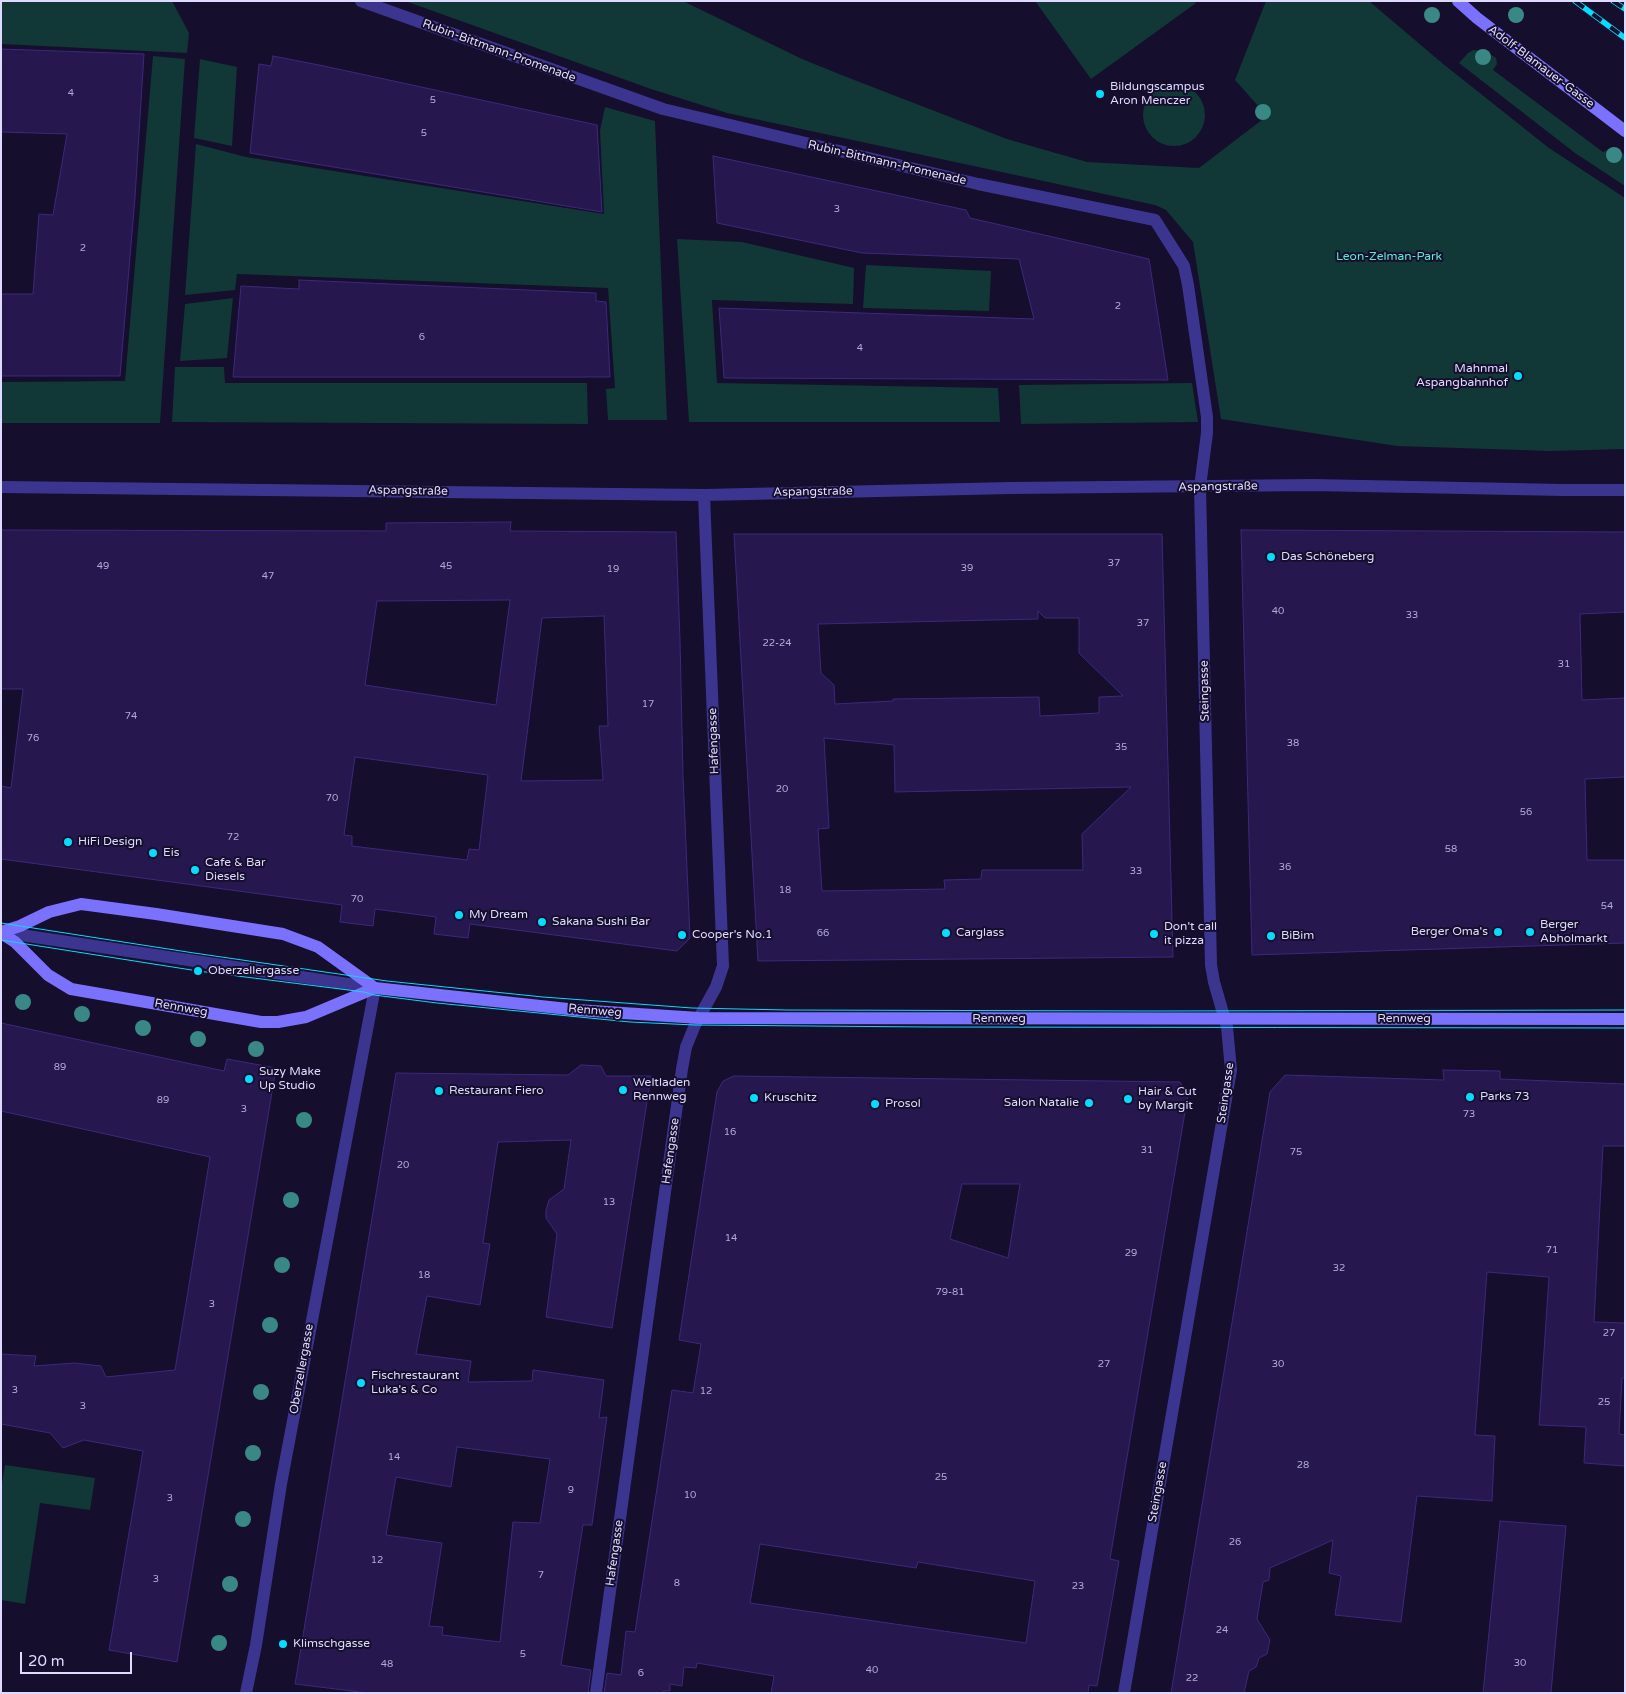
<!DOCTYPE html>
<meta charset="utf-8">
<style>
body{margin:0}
#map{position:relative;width:1626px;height:1694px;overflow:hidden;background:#150e2c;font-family:"Varela Round",sans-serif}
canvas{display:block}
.frame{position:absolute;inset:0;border:2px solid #dfdaff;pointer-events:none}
.scale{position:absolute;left:20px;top:1652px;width:112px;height:22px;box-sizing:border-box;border:2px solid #dfdaff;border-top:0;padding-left:6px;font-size:15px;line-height:18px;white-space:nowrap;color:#dfdaff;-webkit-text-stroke:4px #150e2c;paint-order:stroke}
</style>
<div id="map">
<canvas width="1626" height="1694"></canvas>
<div class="frame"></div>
<div class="scale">20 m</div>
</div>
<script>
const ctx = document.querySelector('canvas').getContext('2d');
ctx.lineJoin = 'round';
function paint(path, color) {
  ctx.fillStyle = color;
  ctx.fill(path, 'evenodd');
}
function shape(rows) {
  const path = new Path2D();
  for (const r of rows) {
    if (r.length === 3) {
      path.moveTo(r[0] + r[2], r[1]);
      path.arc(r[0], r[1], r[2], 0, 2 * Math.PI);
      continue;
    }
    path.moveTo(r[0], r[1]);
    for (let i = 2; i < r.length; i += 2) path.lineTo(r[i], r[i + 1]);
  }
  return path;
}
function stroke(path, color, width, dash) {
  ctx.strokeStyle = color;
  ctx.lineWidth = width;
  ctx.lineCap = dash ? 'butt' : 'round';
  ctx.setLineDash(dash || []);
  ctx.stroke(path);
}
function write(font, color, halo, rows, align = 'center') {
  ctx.font = font + ' "Varela Round",sans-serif';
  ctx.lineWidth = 4;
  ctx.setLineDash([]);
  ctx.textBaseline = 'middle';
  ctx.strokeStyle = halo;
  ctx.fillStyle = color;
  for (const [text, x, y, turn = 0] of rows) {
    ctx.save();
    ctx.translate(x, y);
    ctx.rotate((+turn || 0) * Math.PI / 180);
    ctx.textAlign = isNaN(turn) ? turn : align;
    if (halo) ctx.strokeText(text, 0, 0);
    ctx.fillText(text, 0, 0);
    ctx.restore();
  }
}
const green = shape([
 [1,1,172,1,189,33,187,53,1,44],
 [405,1,683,1,802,59,844,76,1007,139,1087,162,1199,168,1267,116,1235,80,1266,1,1369,1,1442,63,1549,148,1625,198,1625,449,1550,451,1397,446,1221,419,1193,242,1166,210,1155,205,727,113,651,89],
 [1035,1,1194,1,1196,3,1091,79],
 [1473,50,1484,51,1493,56,1496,58,1497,64,1493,70,1603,152,1613,147,1625,155,1625,186,1575,153,1459,63,1468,53],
 [153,56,185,59,160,423,1,423,1,382,125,381],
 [200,59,237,67,232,146,194,138],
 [1174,115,31],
 [605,107,655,121,667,420,608,420,606,389,615,388,608,288,237,274,235,290,185,295,196,144,246,157,604,214,600,130],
 [677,239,742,242,854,268,853,304,712,300,717,383,998,388,1000,422,689,422],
 [866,265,991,271,989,311,863,308],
 [233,298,227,358,180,361,185,304],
 [175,367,224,367,225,383,587,383,588,424,172,422],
 [1192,383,1198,422,1021,424,1019,385],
 [5,1465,95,1478,90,1510,40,1503,25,1604,1,1600,1,1489]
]);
const building = shape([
 [1,49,144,54,135,197,120,376,1,376,1,294,33,294,39,214,53,215,67,134,1,132,1,49],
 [273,56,324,66,597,125,602,212,250,153,259,64,271,66,273,56],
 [713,156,966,210,970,218,1149,259,1168,380,724,378,719,308,1034,319,1019,259,862,253,717,223,713,156],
 [299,280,596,293,596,301,606,302,610,377,233,377,241,286,299,289,299,280],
 [511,522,510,531,676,532,680,640,683,776,690,938,677,951,470,924,468,938,434,934,436,917,375,909,373,926,340,922,342,905,1,859,1,786,11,788,23,689,1,689,1,530,386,531,386,523,511,522],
 [510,600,496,705,365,685,377,601,510,600],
 [604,616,608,726,599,726,603,780,521,781,542,618,604,616],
 [355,757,488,775,479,850,469,849,467,860,352,846,352,836,344,835,355,757],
 [1241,530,1625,532,1625,612,1580,614,1582,700,1625,698,1625,777,1585,779,1587,860,1625,860,1625,943,1252,955,1241,530],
 [734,534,1162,534,1173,957,758,961,734,534],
 [1038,611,1045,618,1079,618,1079,653,1123,696,1099,697,1099,713,1040,716,1039,697,893,699,893,701,835,704,834,685,821,673,818,624,1038,619,1038,611],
 [824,738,894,745,895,792,1131,787,1082,834,1083,870,982,870,981,879,944,880,945,889,822,891,818,829,829,828,824,738],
 [1,1023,224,1071,227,1059,276,1068,177,1662,109,1650,143,1451,84,1440,63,1448,50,1433,1,1424,1,1354,36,1356,34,1366,75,1363,101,1366,106,1377,175,1370,210,1157,1,1111,1,1023],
 [581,1065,601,1066,606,1076,651,1076,612,1328,546,1317,557,1234,546,1218,546,1210,549,1200,564,1189,571,1140,498,1142,483,1243,490,1244,480,1305,427,1296,416,1354,471,1361,468,1382,532,1381,533,1370,604,1380,599,1418,607,1417,592,1525,583,1525,561,1665,591,1670,588,1693,368,1693,295,1684,396,1073,568,1075,581,1065],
 [457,1447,550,1459,540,1523,513,1522,500,1642,442,1635,443,1627,429,1626,442,1543,386,1535,396,1477,451,1487,457,1447],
 [1443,1070,1500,1071,1500,1079,1625,1084,1625,1146,1603,1146,1594,1322,1625,1323,1625,1378,1622,1378,1619,1434,1625,1435,1625,1466,1584,1463,1586,1427,1539,1425,1549,1277,1487,1272,1475,1435,1495,1436,1492,1501,1417,1496,1401,1622,1335,1615,1341,1576,1329,1573,1333,1540,1270,1568,1269,1580,1263,1582,1257,1619,1270,1640,1267,1654,1259,1658,1256,1667,1249,1671,1244,1693,1171,1693,1270,1092,1285,1075,1444,1080,1443,1070],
 [734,1076,1180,1082,1188,1094,1110,1559,1119,1561,1097,1686,1089,1685,1088,1693,771,1693,774,1676,697,1663,696,1668,684,1667,682,1686,670,1684,670,1691,663,1691,662,1693,604,1693,607,1673,621,1675,626,1631,635,1632,672,1390,693,1393,701,1344,679,1340,717,1092,723,1081,734,1076],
 [962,1184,1020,1184,1008,1258,950,1239,962,1184],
 [760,1544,916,1568,918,1562,1035,1581,1026,1643,750,1603,760,1544],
 [1500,1521,1566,1526,1551,1693,1483,1693,1500,1521]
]);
const lane = shape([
 [361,1,663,109,978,184,1155,220,1184,266,1188,285,1207,417,1207,433,1200,487],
 [1,932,375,988]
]);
const street = shape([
 [1,487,704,495,1010,488,1313,485,1563,490,1625,490],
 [246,1693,256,1645,281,1484,375,988],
 [596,1693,682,1069,686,1047,695,1025,716,987,723,966,704,495],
 [1124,1693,1231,1070,1227,1027,1214,982,1211,965,1200,487]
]);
const secondary = shape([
 [1458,1,1477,18,1625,131],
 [1,932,20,926,49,912,81,904,156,914,283,934,318,947,375,988],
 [1,933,15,942,48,975,71,989,261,1022,278,1022,306,1017,375,988,577,1010,699,1018,1625,1019]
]);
const tram = shape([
 [1,923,194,953,387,981,543,997,692,1008,787,1010,1151,1011,1625,1010],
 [1,940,198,971,364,992,374,995,437,1003,630,1022,695,1025,929,1027,1625,1028]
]);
const rail = shape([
 [1575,1,1625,38],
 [1613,1,1625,9]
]);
const trees = [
 [1432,15],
 [1516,15],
 [1483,57],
 [1263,112],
 [1614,155],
 [23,1002],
 [82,1014],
 [143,1028],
 [198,1039],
 [256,1049],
 [304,1120],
 [291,1200],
 [282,1265],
 [270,1325],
 [261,1392],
 [253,1453],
 [243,1519],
 [230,1584],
 [219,1643]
];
const markers = [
 [1100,94,5,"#06dcff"],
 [1518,376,5,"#06dcff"],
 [1271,557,5,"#06dcff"],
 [68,842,5,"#06dcff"],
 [153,853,5,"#06dcff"],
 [195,870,5,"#06dcff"],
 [459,915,5,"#06dcff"],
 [542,922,5,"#06dcff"],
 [1498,932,5,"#06dcff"],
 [1530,932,5,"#06dcff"],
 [946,933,5,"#06dcff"],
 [1154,934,5,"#06dcff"],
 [682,935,5,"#06dcff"],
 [1271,936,5,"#06dcff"],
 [198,971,5,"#06dcff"],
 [249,1079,5,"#06dcff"],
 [623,1090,5,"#06dcff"],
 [439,1091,5,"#06dcff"],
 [1470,1097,5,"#06dcff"],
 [754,1098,5,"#06dcff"],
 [1128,1099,5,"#06dcff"],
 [1089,1103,5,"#06dcff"],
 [875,1104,5,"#06dcff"],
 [361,1383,5,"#06dcff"],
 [283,1644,5,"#06dcff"]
];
const numberNames = [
 ["4",71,93],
 ["5",433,100],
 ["5",424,133],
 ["3",837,209],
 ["2",83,248],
 ["2",1118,306],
 ["6",422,337],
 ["4",860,348],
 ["37",1114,563],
 ["49",103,566],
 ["45",446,566],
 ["39",967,568],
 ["19",613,569],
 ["47",268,576],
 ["40",1278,611],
 ["33",1412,615],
 ["37",1143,623],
 ["22-24",777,643],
 ["31",1564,664],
 ["17",648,704],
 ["74",131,716],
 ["76",33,738],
 ["38",1293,743],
 ["35",1121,747],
 ["20",782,789],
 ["70",332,798],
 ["56",1526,812],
 ["72",233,837],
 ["58",1451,849],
 ["36",1285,867],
 ["33",1136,871],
 ["18",785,890],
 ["70",357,899],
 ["54",1607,906],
 ["66",823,933],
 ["89",60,1067],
 ["89",163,1100],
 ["3",244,1109],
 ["73",1469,1114],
 ["16",730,1132],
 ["31",1147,1150],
 ["75",1296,1152],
 ["20",403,1165],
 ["13",609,1202],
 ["14",731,1238],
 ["71",1552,1250],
 ["29",1131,1253],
 ["32",1339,1268],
 ["18",424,1275],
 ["79-81",950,1292],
 ["3",212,1304],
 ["27",1609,1333],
 ["27",1104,1364],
 ["30",1278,1364],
 ["3",15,1390],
 ["12",706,1391],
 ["25",1604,1402],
 ["3",83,1406],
 ["14",394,1457],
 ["28",1303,1465],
 ["25",941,1477],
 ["9",571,1490],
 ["10",690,1495],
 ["3",170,1498],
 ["26",1235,1542],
 ["12",377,1560],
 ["7",541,1575],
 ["3",156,1579],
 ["8",677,1583],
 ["23",1078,1586],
 ["24",1222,1630],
 ["5",523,1654],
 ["30",1520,1663],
 ["48",387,1664],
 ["40",872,1670],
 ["6",641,1673],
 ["22",1192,1678]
];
const streetNames = [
 ["Rubin-Bittmann-Promenade",499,51,20],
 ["Adolf-Blamauer-Gasse",1541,67,37],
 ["Rubin-Bittmann-Promenade",887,163,13],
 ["Aspangstraße",1218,487,-1],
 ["Aspangstraße",408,491,1],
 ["Aspangstraße",813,492,-1],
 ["Steingasse",1205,691,-91],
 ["Hafengasse",714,741,-92],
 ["Rennweg",181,1008,10],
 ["Rennweg",595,1011,5],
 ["Rennweg",999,1019],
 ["Rennweg",1404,1019],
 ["Steingasse",1226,1093,-82],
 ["Hafengasse",671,1151,-82],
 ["Oberzellergasse",302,1369,-80],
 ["Steingasse",1158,1492,-80],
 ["Hafengasse",615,1553,-82]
];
const poiNames = [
 ["Bildungscampus",1110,87],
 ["Aron Menczer",1110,101],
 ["Mahnmal",1508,369,"right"],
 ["Aspangbahnhof",1508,383,"right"],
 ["Das Schöneberg",1281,557],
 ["HiFi Design",78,842],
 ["Eis",163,853],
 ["Cafe & Bar",205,863],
 ["Diesels",205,877],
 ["My Dream",469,915],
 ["Sakana Sushi Bar",552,922],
 ["Berger",1540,925],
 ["Abholmarkt",1540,939],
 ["Don't call",1164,927],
 ["it pizza",1164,941],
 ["Berger Oma's",1488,932,"right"],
 ["Carglass",956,933],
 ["Cooper's No.1",692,935],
 ["BiBim",1281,936],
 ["Oberzellergasse",208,971],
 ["Suzy Make",259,1072],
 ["Up Studio",259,1086],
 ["Weltladen",633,1083],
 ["Rennweg",633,1097],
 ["Restaurant Fiero",449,1091],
 ["Hair & Cut",1138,1092],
 ["by Margit",1138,1106],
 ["Parks 73",1480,1097],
 ["Kruschitz",764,1098],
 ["Salon Natalie",1079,1103,"right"],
 ["Prosol",885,1104],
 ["Fischrestaurant",371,1376],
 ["Luka's & Co",371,1390],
 ["Klimschgasse",293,1644]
];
const parkNames = [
 ["Leon-Zelman-Park",1389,257]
];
paint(green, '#113737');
paint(building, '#26184f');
stroke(building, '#3d287d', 1);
stroke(lane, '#3c3590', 12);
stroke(street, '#3c3590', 12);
stroke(secondary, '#7a71ff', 12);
stroke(tram, '#06dcff', 1);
stroke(rail, '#06dcff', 5.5);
stroke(rail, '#150e2c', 4, [11]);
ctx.fillStyle = '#3a8885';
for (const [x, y] of trees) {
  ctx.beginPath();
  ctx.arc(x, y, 8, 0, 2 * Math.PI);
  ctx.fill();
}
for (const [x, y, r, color] of markers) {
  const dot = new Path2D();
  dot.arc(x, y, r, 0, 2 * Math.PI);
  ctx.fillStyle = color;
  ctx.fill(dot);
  stroke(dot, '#150e2c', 2);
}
write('10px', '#b1aad3', null, numberNames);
write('12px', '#dfdaff', '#150e2c', streetNames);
write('12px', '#dfdaff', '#150e2c', poiNames, 'left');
write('12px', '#59eccd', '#150e2c', parkNames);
</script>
